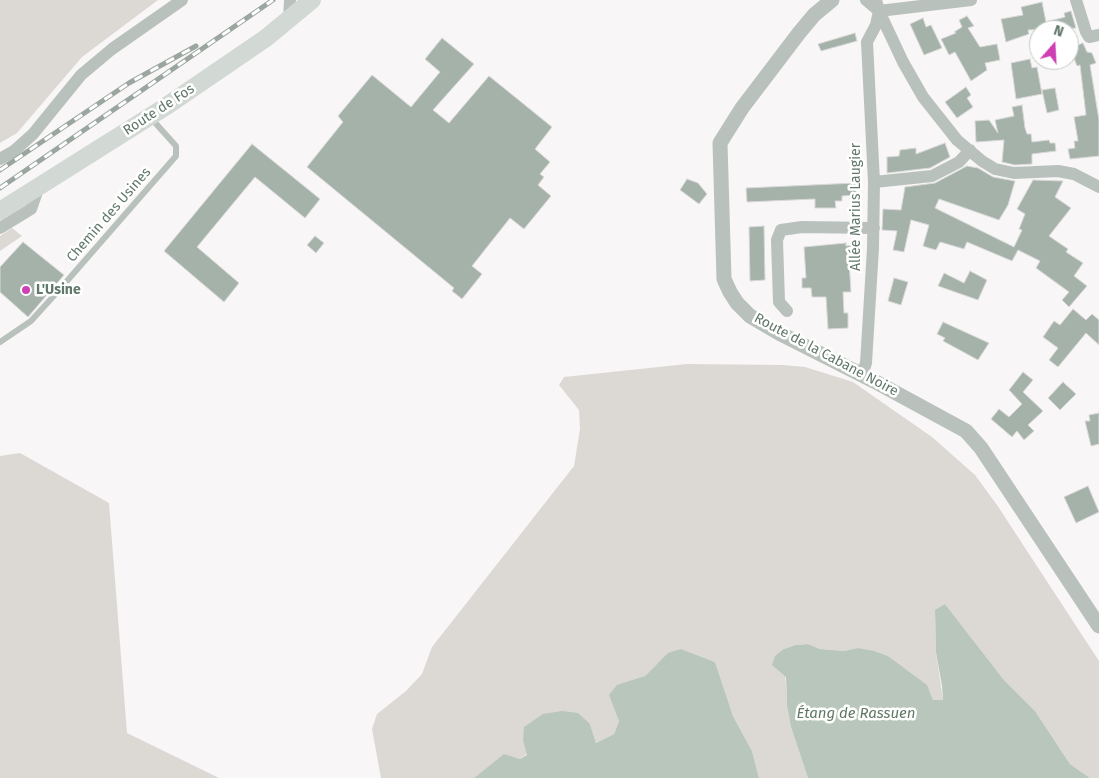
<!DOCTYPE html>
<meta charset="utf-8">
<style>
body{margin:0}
#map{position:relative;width:1099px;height:778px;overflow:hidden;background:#f8f6f6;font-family:"Fira Sans",sans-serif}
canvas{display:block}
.north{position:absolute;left:1029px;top:20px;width:50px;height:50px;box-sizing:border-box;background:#fff;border:1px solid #c0c9c3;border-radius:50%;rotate:19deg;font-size:14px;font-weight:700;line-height:20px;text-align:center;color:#61786a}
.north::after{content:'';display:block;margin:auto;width:18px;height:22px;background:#cf3fb4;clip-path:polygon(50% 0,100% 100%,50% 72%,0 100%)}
</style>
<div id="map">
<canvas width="1099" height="778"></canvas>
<div class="north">N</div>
</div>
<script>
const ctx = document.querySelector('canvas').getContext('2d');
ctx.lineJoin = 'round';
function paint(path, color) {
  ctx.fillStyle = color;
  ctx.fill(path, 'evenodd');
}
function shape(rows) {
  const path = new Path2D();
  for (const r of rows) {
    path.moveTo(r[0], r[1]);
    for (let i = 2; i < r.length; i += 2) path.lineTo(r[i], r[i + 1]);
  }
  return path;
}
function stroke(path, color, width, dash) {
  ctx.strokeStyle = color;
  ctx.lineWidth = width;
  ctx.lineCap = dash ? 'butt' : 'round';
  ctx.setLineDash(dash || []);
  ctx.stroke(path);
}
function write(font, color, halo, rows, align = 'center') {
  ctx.font = font + ' "Fira Sans",sans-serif';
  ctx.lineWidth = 5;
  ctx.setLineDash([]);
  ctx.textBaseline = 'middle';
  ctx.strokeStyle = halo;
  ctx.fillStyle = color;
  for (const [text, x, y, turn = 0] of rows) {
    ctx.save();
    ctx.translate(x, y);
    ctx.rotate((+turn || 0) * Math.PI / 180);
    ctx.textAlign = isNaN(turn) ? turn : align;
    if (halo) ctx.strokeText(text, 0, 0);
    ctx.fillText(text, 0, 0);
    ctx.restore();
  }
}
const green = shape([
 [0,0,158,0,82,57,17,133,0,143],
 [12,228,22,236,0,251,0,236],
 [687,364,783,365,805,367,853,382,932,437,975,475,997,505,1099,661,1099,778,1090,778,1070,764,1035,711,1004,680,945,604,935,611,936,652,943,700,933,700,926,685,888,656,858,648,844,651,820,649,808,644,795,645,784,649,787,706,791,727,808,778,759,778,752,751,733,716,715,662,681,649,656,665,645,676,633,681,615,707,619,721,614,734,596,743,590,724,523,741,527,754,520,759,504,755,474,778,381,778,372,729,377,714,406,691,422,674,432,647,574,466,580,429,579,410,559,385,564,377],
 [20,453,109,503,127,733,219,778,0,778,0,456]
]);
const water = shape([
 [945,604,1004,680,1035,711,1070,764,1090,778,808,778,791,727,787,706,786,677,772,665,775,656,784,649,795,645,808,644,820,649,844,651,858,648,874,651,888,656,927,685,933,700,943,700,942,686,936,652,935,610],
 [681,649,715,662,733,716,752,751,759,778,474,778,504,754,520,759,527,755,523,741,524,727,543,714,562,711,578,713,590,724,596,743,614,734,619,721,609,695,617,685,645,676,668,653]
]);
const building = shape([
 [1042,2,1046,22,1065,17,1064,13,1071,11,1076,28,1028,30,1029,34,1006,42,1001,19,1023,15,1021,7,1042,2],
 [967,16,974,26,968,28,980,47,997,44,1000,60,985,63,987,70,971,81,955,52,949,55,941,39,956,33,954,32,962,27,959,20,967,16],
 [923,18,926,27,931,25,942,48,924,55,910,24,923,18],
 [855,33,857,41,821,51,818,44,855,33],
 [442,38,474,64,433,110,449,123,489,76,552,127,535,149,550,162,540,174,544,177,538,185,551,196,524,229,510,218,472,266,482,274,462,299,452,291,454,288,307,167,343,122,338,116,372,75,411,107,440,72,425,59,442,38],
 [1083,43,1087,52,1092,53,1096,63,1090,65,1099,120,1099,156,1070,159,1068,149,1075,148,1074,141,1078,141,1074,117,1086,115,1080,65,1077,66,1070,48,1083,43],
 [1030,59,1032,68,1037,67,1042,94,1016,99,1011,63,1030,59],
 [966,87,971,95,967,98,973,107,957,118,945,102,966,87],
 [1055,88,1059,110,1047,113,1042,90,1055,88],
 [1022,105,1025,128,1027,134,1031,134,1032,142,1049,140,1050,143,1055,143,1056,151,1032,154,1032,164,1015,165,1002,162,1004,140,976,142,975,121,989,120,998,133,995,120,1014,116,1012,107,1022,105],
 [945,143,950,157,930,168,887,173,887,157,899,156,900,150,916,148,916,154,945,143],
 [252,144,320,199,305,218,255,177,197,247,239,283,224,302,164,251,252,144],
 [967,166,978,168,993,177,1015,181,1008,205,999,220,939,199,935,208,1014,247,1022,230,1019,229,1025,214,1017,209,1033,180,1063,181,1055,197,1071,208,1049,236,1068,249,1066,252,1083,263,1074,276,1087,286,1069,307,1062,300,1069,292,1036,268,1040,261,1018,250,1012,261,967,242,964,249,940,242,936,250,929,248,923,246,929,225,911,220,904,252,893,250,897,231,882,230,883,209,901,210,905,187,935,183,967,166],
 [687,179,698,183,707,194,699,204,680,190,687,179],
 [856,183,856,195,842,196,842,201,835,201,836,208,815,208,815,199,747,202,746,188,856,183],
 [764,226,765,280,750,281,749,227,764,226],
 [315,236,324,243,316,253,307,245,315,236],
 [23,242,64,275,28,317,0,292,0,267,23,242],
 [846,243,846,246,852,245,853,260,849,260,851,292,843,292,844,313,848,313,848,328,828,329,826,297,812,297,811,288,802,288,802,278,806,278,804,247,846,243],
 [970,271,987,280,978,300,938,286,944,273,964,283,970,271],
 [894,278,908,282,901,305,888,301,894,278],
 [1073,309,1086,320,1092,314,1099,320,1099,345,1086,333,1058,367,1049,360,1058,348,1043,337,1054,321,1060,325,1073,309],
 [943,322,989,343,978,360,943,341,945,338,937,334,943,322],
 [1023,372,1033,380,1023,392,1043,411,1028,425,1034,431,1024,440,1017,431,1012,437,991,419,999,409,1009,417,1022,404,1009,390,1023,372],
 [1063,382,1076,394,1060,410,1048,398,1063,382],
 [1099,413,1099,444,1091,446,1085,421,1090,421,1089,415,1099,413],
 [1088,486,1099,512,1076,523,1064,497,1088,486]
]);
const service = shape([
 [0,342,31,321,60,289,176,156,176,146,150,117]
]);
const minor = shape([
 [866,0,879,11,876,0],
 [1076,0,1086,32,1089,37,1099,35],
 [879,11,903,62,923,97,957,140,982,161,995,169,1014,173,1058,171,1074,174,1099,187],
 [879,11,971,0],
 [289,20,290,0],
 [0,159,14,151,33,134,81,75,112,49,182,0],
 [874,182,932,176,959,162,970,150],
 [0,228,31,209,39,186],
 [787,311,779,302,777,240,781,230,802,227,874,228],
 [862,375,866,363,873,248,874,182,867,42,876,25,879,11]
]);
const tertiary = shape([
 [832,0,814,15,799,33,742,108,720,143,724,279,730,292,737,303,750,316,779,333,874,381,966,431,981,448,1099,626]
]);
const secondary = shape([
 [0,211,165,107,266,38,312,0]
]);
const rail = shape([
 [0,170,129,83,196,46],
 [0,188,273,0]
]);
const markers = [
 [26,290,5,"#cf3fb4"]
];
const streetNames = [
 ["Route de Fos",159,110,-33],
 ["Allée Marius Laugier",856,207,-90],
 ["Chemin des Usines",109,215,-49],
 ["Route de la Cabane Noire",826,355,28]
];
const poiNames = [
 ["L'Usine",36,290]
];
const waterNames = [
 ["Étang de Rassuen",856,714]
];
paint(green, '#dcd9d5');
paint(water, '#b8c6bb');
paint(building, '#a5b2aa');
stroke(building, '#d9d8d8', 1);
stroke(service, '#b9c1bc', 6);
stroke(minor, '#b9c1bc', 12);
stroke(tertiary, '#b9c1bc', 15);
stroke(secondary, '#d2d9d5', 18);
stroke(rail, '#9aa69f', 5);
stroke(rail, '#fff', 3, [9]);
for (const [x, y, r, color] of markers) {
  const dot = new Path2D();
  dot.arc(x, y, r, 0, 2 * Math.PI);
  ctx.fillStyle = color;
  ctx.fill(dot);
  stroke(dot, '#fff', 2);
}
write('14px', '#61786a', '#fff', streetNames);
write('bold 14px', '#61786a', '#fff', poiNames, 'left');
write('italic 15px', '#617866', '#fff', waterNames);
</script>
